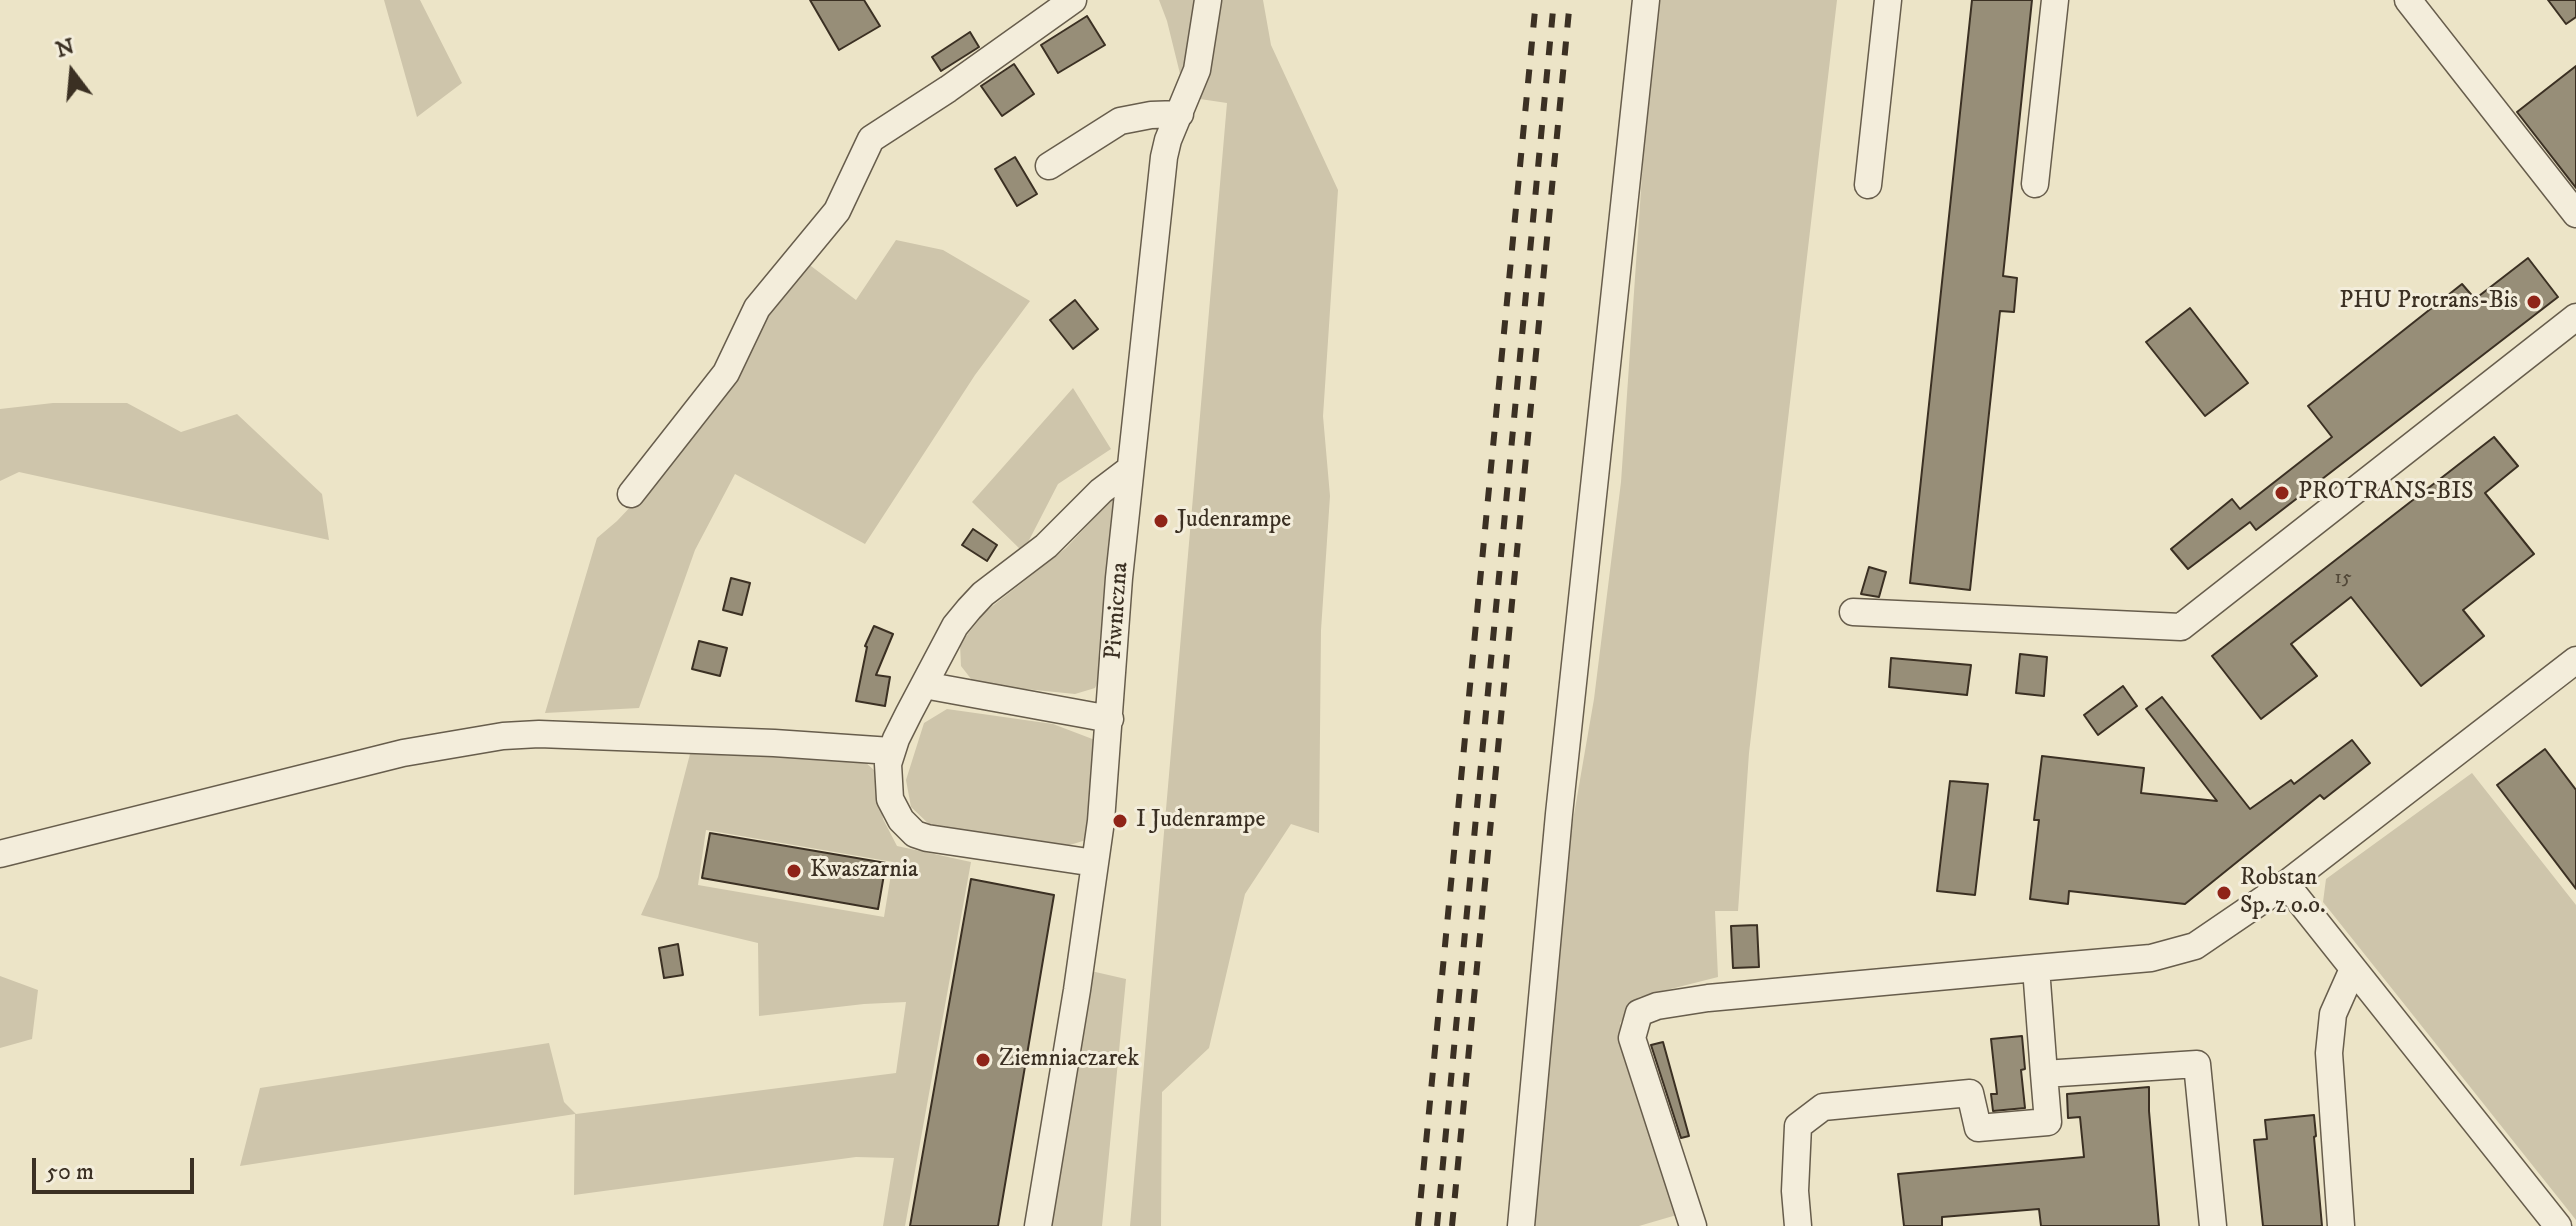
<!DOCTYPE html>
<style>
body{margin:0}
#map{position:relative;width:2576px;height:1226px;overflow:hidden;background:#ece4c7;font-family:"IM FELL DW Pica",serif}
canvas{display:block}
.north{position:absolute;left:32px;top:32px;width:80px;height:80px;-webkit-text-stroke:6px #f3eddb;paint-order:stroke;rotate:344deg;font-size:22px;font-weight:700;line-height:32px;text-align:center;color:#3b3023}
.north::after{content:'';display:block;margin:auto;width:28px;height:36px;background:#3b3023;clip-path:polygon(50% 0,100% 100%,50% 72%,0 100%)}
.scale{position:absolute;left:32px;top:1158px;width:162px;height:36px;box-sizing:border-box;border:4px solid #3b3023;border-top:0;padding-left:10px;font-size:24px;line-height:28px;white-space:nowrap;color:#3b3023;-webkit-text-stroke:6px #f3eddb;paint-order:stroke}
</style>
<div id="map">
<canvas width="2576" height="1226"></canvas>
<div class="north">N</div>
<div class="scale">50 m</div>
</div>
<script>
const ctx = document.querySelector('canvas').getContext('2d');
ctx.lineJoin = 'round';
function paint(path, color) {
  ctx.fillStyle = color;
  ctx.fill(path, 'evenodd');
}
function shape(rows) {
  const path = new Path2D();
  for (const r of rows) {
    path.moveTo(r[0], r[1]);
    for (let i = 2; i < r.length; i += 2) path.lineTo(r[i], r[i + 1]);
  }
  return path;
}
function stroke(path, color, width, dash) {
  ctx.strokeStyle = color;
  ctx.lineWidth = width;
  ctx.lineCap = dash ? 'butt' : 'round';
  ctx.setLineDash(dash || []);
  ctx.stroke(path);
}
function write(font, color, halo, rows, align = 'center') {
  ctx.font = font + ' "IM FELL DW Pica",serif';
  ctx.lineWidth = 6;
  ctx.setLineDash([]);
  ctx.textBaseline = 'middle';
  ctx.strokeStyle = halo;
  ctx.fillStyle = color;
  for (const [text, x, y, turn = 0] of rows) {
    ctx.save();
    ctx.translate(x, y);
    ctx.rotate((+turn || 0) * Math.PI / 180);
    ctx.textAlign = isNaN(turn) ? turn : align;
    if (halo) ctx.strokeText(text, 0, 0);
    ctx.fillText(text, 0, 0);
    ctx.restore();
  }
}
const green = shape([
 [384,0,420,0,462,83,417,117],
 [1159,0,1198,0,1184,90,1167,21],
 [1219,0,1263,0,1271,45,1338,190,1323,416,1330,496,1321,630,1319,833,1291,824,1245,894,1209,1048,1162,1092,1161,1226,1130,1226,1227,103,1200,99],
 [1654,0,1837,0,1749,753,1738,911,1715,911,1718,977,1639,997,1620,1023,1646,1118,1680,1214,1639,1226,1531,1226,1551,947,1594,699,1621,482],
 [896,240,943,250,1030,301,975,375,865,544,735,474,695,550,639,708,545,713,597,538,617,521,651,485,768,304,807,263,856,300],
 [1073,388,1111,449,1058,484,1023,552,972,502],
 [53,403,127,403,181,432,237,414,322,494,329,540,19,472,0,481,0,409],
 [1114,497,1118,510,1107,660,1095,688,1075,694,975,684,961,666,960,644,985,612,1066,548],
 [947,709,1053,724,1095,740,1096,756,1086,840,1057,849,932,827,911,807,906,780,924,723],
 [690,754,863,760,876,772,883,819,897,846,971,862,905,1226,883,1226,894,1158,856,1157,574,1195,575,1114,240,1166,260,1088,549,1043,564,1102,576,1114,896,1073,906,1002,864,1004,759,1016,758,943,641,915,658,877],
 [706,830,893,862,884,917,698,885],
 [2472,773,2576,905,2576,1220,2323,902,2326,879],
 [1091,971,1126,979,1102,1226,1048,1226],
 [0,976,38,990,32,1039,0,1048]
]);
const building = shape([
 [810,0,864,0,880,26,839,50,810,0],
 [1972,0,2032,0,2003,276,2017,278,2014,312,2000,311,1970,590,1910,583,1972,0],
 [2548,0,2576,0,2576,17,2566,24,2548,0],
 [1087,16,1105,45,1058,73,1041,45,1087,16],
 [970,32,979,47,941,71,932,57,970,32],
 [1014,64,1034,94,1002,116,981,86,1014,64],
 [2576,66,2576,188,2517,112,2576,66],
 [1015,157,1037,194,1017,206,995,169,1015,157],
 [2528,258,2558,297,2256,530,2250,522,2188,569,2171,549,2232,499,2240,509,2332,437,2308,406,2462,284,2475,299,2528,258],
 [1075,300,1098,329,1073,349,1050,320,1075,300],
 [2190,308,2248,383,2205,416,2146,342,2190,308],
 [2494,437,2518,466,2485,493,2534,554,2463,610,2484,636,2421,686,2351,597,2291,644,2317,676,2261,719,2212,656,2494,437],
 [973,529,997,545,987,561,962,545,973,529],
 [1869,567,1886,572,1879,597,1861,594,1869,567],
 [731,578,750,583,742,615,723,610,731,578],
 [874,626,893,634,876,675,890,677,885,706,856,701,867,647,865,646,874,626],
 [699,641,727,648,720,676,692,669,699,641],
 [2020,654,2047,657,2044,696,2016,693,2020,654],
 [1891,658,1971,665,1967,695,1889,687,1891,658],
 [2123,686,2137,706,2098,735,2084,715,2123,686],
 [2162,697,2250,809,2291,780,2294,784,2352,740,2370,763,2324,799,2320,795,2185,904,2069,891,2068,904,2030,899,2039,820,2034,820,2042,756,2144,768,2141,793,2217,801,2146,709,2162,697],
 [2545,749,2576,790,2576,889,2497,785,2545,749],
 [1950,781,1988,784,1975,895,1937,891,1950,781],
 [710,833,886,863,878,909,702,878,710,833],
 [971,879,1054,895,998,1226,910,1226,971,879],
 [1757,925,1759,967,1733,968,1731,926,1757,925],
 [678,944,683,975,664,978,659,948,678,944],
 [2022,1036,2025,1069,2021,1070,2025,1108,1993,1111,1991,1094,1997,1094,1991,1039,2022,1036],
 [1663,1042,1689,1136,1681,1138,1651,1045,1663,1042],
 [2149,1087,2149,1111,2159,1226,2041,1226,2039,1209,1942,1217,1942,1226,1904,1226,1898,1174,2084,1157,2080,1117,2068,1118,2067,1094,2149,1087],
 [2314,1115,2316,1136,2314,1137,2322,1226,2263,1226,2254,1140,2267,1139,2265,1120,2314,1115]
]);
const minor = shape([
 [2408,0,2576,214],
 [1049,166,1120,121,1151,115,1180,114],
 [2035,184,2055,0],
 [1868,185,1888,0],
 [631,494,726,373,757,308,837,211,871,139,948,89,1073,0],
 [1853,612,2181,627,2576,317],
 [924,685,1110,719],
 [0,854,403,753,503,736,539,734,774,743,891,751],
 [1095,863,927,838,915,834,901,820,890,799,888,764,896,739,909,713,955,626,969,609,983,594,1046,546,1101,491,1130,469],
 [2286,884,2558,1226],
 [1038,1226,1077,990,1101,821,1119,578,1164,157,1168,140,1197,70,1208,0],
 [1521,1226,1559,814,1646,0],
 [1693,1226,1632,1038,1639,1013,1657,1006,1708,998,2036,968],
 [1798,1226,1795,1191,1798,1126,1823,1107,1970,1093,1978,1128,2048,1122,2044,1074],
 [2213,1226,2197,1064,2044,1074,2036,968,2151,958,2195,946,2286,884,2576,660],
 [2341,1226,2329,1053,2333,1014,2353,969]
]);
const rail = shape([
 [1418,1226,1536,0],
 [1437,1226,1554,0],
 [1452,1226,1570,0]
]);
const markers = [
 [2534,302,8,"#8f2418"],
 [2282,493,8,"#8f2418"],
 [1161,521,8,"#8f2418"],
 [1120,821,8,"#8f2418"],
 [794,871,8,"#8f2418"],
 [2224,893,8,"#8f2418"],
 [983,1060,8,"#8f2418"]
];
const numberNames = [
 ["15",2343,579]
];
const poiNames = [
 ["PHU Protrans-Bis",2518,302,"right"],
 ["PROTRANS-BIS",2298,493],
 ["Judenrampe",1177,521],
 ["I Judenrampe",1136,821],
 ["Kwaszarnia",810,871],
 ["Robstan",2240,879],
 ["Sp. z o.o.",2240,907],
 ["Ziemniaczarek",999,1060]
];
const streetNames = [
 ["Piwniczna",1118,611,-86]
];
paint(green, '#cec5ab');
paint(building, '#978e78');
stroke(building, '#3b3023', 2);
stroke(minor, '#675d4c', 29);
stroke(minor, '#f3eddb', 26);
stroke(rail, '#3b3023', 6, [14, 14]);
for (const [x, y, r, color] of markers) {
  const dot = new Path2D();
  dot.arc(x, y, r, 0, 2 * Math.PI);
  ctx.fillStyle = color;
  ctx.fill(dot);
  stroke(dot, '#f3eddb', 3);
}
write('20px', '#524838', null, numberNames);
write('24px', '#3b3023', '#f3eddb', poiNames, 'left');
write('24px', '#3b3023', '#f3eddb', streetNames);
</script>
